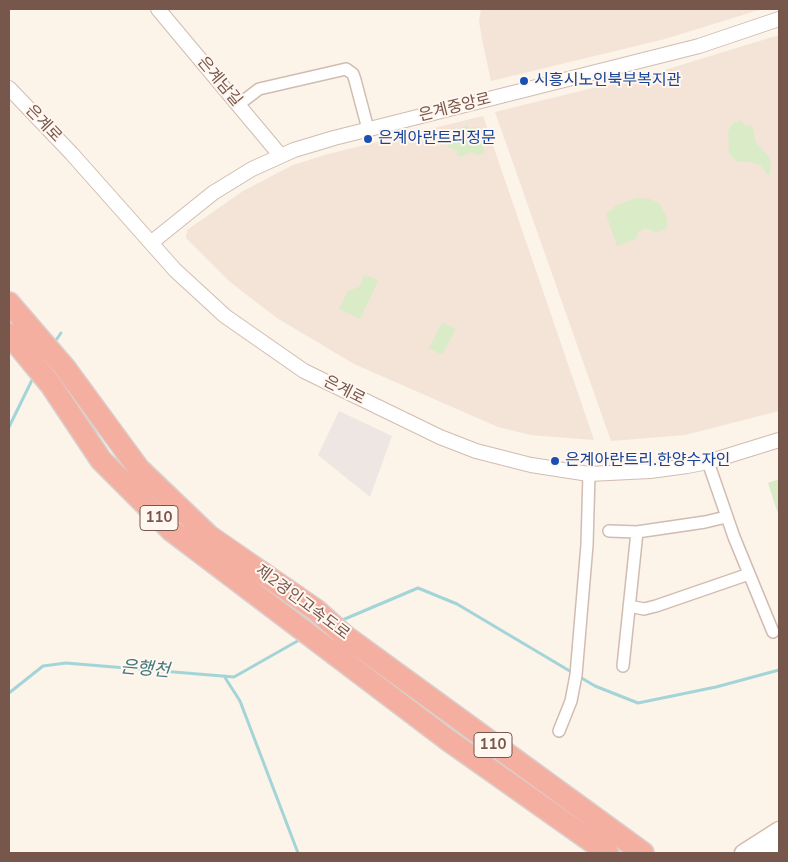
<!DOCTYPE html>
<meta charset="utf-8">
<style>
body{margin:0}
#map{position:relative;width:788px;height:862px;overflow:hidden;background:#fcf3e9;font-family:"Nunito Sans",sans-serif}
canvas{display:block}
.frame{position:absolute;inset:0;border:10px solid #77574c;pointer-events:none}
</style>
<div id="map">
<canvas width="788" height="862"></canvas>
<div class="frame"></div>
</div>
<script>
const ctx = document.querySelector('canvas').getContext('2d');
ctx.lineJoin = 'round';
function paint(path, color) {
  ctx.fillStyle = color;
  ctx.fill(path, 'evenodd');
}
function shape(rows) {
  const path = new Path2D();
  for (const r of rows) {
    path.moveTo(r[0], r[1]);
    for (let i = 2; i < r.length; i += 2) path.lineTo(r[i], r[i + 1]);
  }
  return path;
}
function stroke(path, color, width, dash) {
  ctx.strokeStyle = color;
  ctx.lineWidth = width;
  ctx.lineCap = dash ? 'butt' : 'round';
  ctx.setLineDash(dash || []);
  ctx.stroke(path);
}
function write(font, color, halo, rows, align = 'center') {
  ctx.font = font + ' "Nunito Sans","Noto Sans KR",sans-serif';
  ctx.lineWidth = 4;
  ctx.setLineDash([]);
  ctx.textBaseline = 'middle';
  ctx.strokeStyle = halo;
  ctx.fillStyle = color;
  for (const [text, x, y, turn = 0] of rows) {
    ctx.save();
    ctx.translate(x, y);
    ctx.rotate((+turn || 0) * Math.PI / 180);
    ctx.textAlign = isNaN(turn) ? turn : align;
    if (halo) ctx.strokeText(text, 0, 0);
    ctx.fillText(text, 0, 0);
    ctx.restore();
  }
}
const residential = shape([
 [481,9,762,9,665,39,491,81,482,39,479,21],
 [779,35,779,411,685,435,611,441,495,112,658,72],
 [483,116,594,440,530,435,498,427,354,364,277,318,252,299,229,281,186,238,187,230,243,191,293,165,328,154]
]);
const industrial = shape([
 [339,411,392,436,370,497,318,455]
]);
const green = shape([
 [741,120,745,126,752,125,756,143,769,157,771,166,769,176,760,165,751,162,737,162,729,154,728,131,733,123],
 [467,125,469,128,476,127,482,131,477,140,483,143,484,154,477,155,471,152,461,157,457,155,457,151,449,148,447,143,456,135,453,132],
 [636,198,650,199,660,204,667,218,667,228,655,233,650,229,643,229,638,233,636,239,617,246,606,214,617,205],
 [364,275,377,279,378,281,360,319,339,309,348,291,359,287],
 [442,322,456,329,442,355,429,348],
 [779,479,779,517,768,483]
]);
const stream = shape([
 [54,343,61,333],
 [9,427,34,376],
 [340,621,418,588,457,604,595,686,638,703,716,687,779,670],
 [224,676,240,701,298,853],
 [9,693,43,666,66,663,234,677,301,639]
]);
const minor = shape([
 [238,105,259,89,346,69,353,74,355,80,368,129],
 [708,462,734,537,773,632],
 [609,531,637,532,705,522,726,517],
 [629,606,644,609,656,606,749,574],
 [623,666,637,532],
 [559,731,571,701,576,675,587,545,589,474]
]);
const tertiary = shape([
 [158,9,280,155],
 [9,88,72,154,175,270,225,316,304,371,440,437,476,451,531,465,589,474,650,471,687,466,708,462,779,440],
 [152,242,213,193,252,169,294,150,334,138,699,46,779,19]
]);
const secondary = shape([
 [743,853,779,830],
 [766,853,779,845]
]);
const motorway = shape([
 [9,303,65,368,139,469,209,536,316,610,345,636,643,853],
 [9,334,51,385,101,460,172,531,448,740,608,853]
]);
const markers = [
 [524,81,5,"#1a4fb4"],
 [368,139,5,"#1a4fb4"],
 [555,461,5,"#1a4fb4"]
];
const shields = [
 [159,518,38],
 [493,745,38]
];
const shieldNames = [
 ["110",159,518],
 ["110",493,745]
];
const transitNames = [
 ["시흥시노인북부복지관",534,81],
 ["은계아란트리정문",378,139],
 ["은계아란트리.한양수자인",565,461]
];
const streetNames = [
 ["은계남길",219,82,50],
 ["은계중앙로",455,108,-14],
 ["은계로",43,124,46],
 ["은계로",344,391,27],
 ["제2경인고속도로",302,603,37]
];
const waterNames = [
 ["은행천",145,670,5]
];
paint(residential, '#f4e4d7');
paint(industrial, '#eee6e2');
paint(green, '#d9ebc7');
stroke(stream, '#a3d5d8', 3);
stroke(minor, '#d1bcb1', 14);
stroke(tertiary, '#d1bcb1', 16);
stroke(secondary, '#d4bcae', 19);
stroke(motorway, '#d9d0cd', 24);
stroke(minor, '#fff', 11);
stroke(tertiary, '#fff', 14);
stroke(secondary, '#fff', 16);
stroke(motorway, '#f5afa1', 21);
for (const [x, y, r, color] of markers) {
  const dot = new Path2D();
  dot.arc(x, y, r, 0, 2 * Math.PI);
  ctx.fillStyle = color;
  ctx.fill(dot);
  stroke(dot, '#fff7f0', 2);
}
for (const [x, y, w] of shields) {
  const box = new Path2D();
  box.roundRect(x - w / 2, y - 12.5, w, 25, 4);
  ctx.fillStyle = '#fff7f0';
  ctx.fill(box);
  stroke(box, '#77574c', 1);
}
write('bold 15px', '#77574c', null, shieldNames);
write('16px', '#164399', '#fff7f0', transitNames, 'left');
write('16px', '#77574c', '#fff7f0', streetNames);
write('italic 18px', '#40787c', '#fff7f0', waterNames);
</script>
